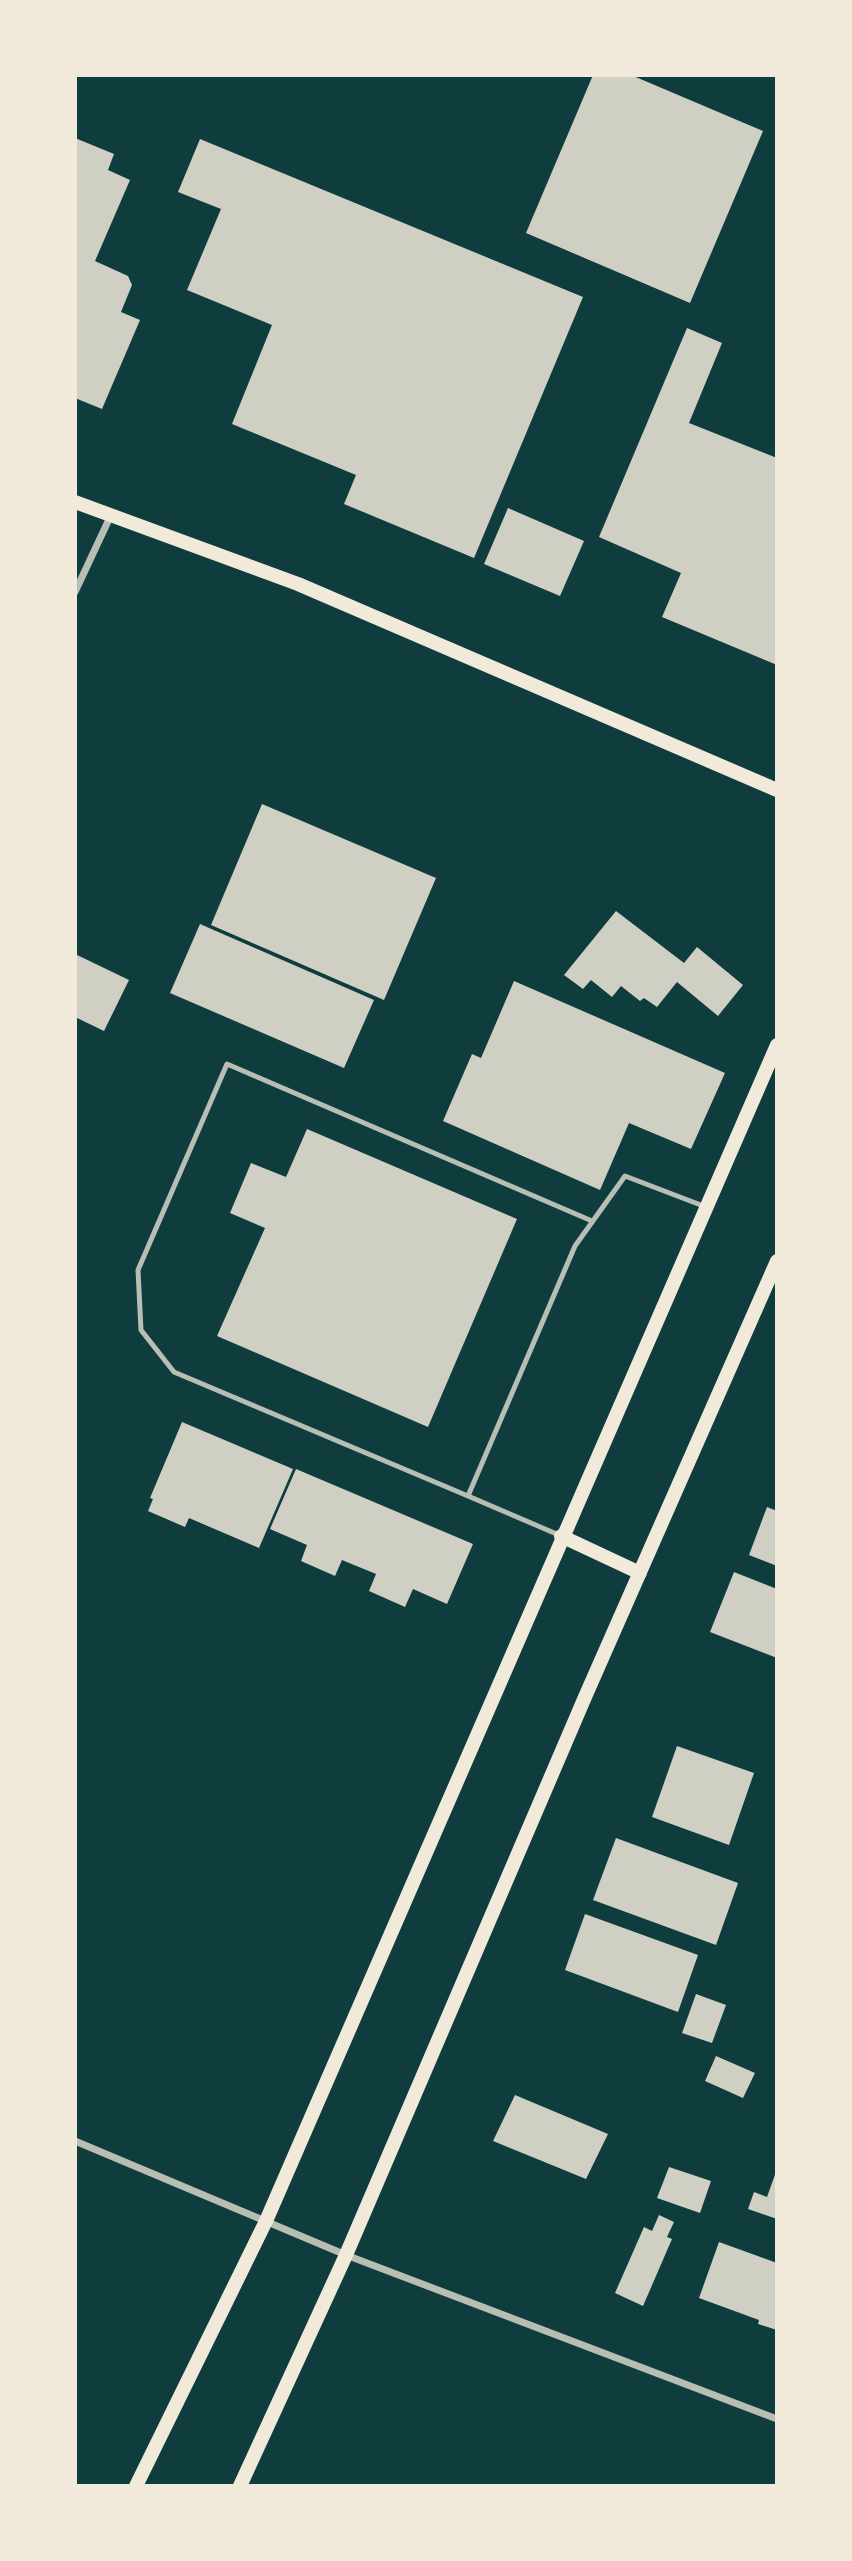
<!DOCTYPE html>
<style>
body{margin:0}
#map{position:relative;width:852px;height:2561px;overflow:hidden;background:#0f3d3e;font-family:Figtree,sans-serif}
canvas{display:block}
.frame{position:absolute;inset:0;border:77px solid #f1e9da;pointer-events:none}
</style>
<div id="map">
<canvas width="852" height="2561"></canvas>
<div class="frame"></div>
</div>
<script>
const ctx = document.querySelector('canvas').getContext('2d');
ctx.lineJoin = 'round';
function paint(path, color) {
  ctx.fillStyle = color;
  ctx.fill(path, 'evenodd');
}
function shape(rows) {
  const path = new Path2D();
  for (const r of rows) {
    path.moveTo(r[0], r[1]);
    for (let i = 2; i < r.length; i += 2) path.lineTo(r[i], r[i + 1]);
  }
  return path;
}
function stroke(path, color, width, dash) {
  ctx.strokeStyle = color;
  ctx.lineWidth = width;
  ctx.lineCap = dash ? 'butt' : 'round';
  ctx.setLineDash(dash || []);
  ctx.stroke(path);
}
const building = shape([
 [593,75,631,75,763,131,690,303,526,233],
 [75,138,114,154,108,170,130,180,95,261,128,276,132,285,121,312,140,320,102,409,75,398],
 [200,139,583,297,474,558,344,504,356,475,232,424,272,325,187,290,221,209,178,192],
 [687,328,722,343,689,423,777,458,777,665,662,617,681,573,599,537],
 [508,508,584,541,560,596,484,564],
 [262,804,436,878,384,1000,211,925],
 [616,911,684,963,697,947,743,985,718,1016,677,982,657,1007,644,998,640,1001,621,986,612,997,591,980,583,989,564,975],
 [200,924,374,1000,344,1068,170,993],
 [75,954,129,980,104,1031,75,1017],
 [514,981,725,1073,691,1149,629,1123,600,1190,443,1121,472,1054,481,1058],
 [307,1129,517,1219,428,1427,217,1336,265,1228,230,1213,251,1163,286,1177],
 [182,1422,293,1469,259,1548,189,1518,185,1527,148,1511,153,1499,150,1498],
 [296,1469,473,1544,447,1604,413,1589,405,1607,369,1591,376,1574,342,1560,335,1576,301,1561,307,1545,270,1529],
 [767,1507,777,1511,777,1566,749,1555],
 [734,1572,777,1589,777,1658,710,1632],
 [677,1746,754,1773,729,1845,652,1817],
 [616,1838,738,1883,716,1945,593,1900],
 [585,1914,698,1955,678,2012,565,1970],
 [696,1994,726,2005,712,2043,682,2033],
 [716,2056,755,2073,743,2098,705,2081],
 [515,2095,608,2134,586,2179,493,2141],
 [669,2167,711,2181,700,2213,657,2198],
 [777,2169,777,2219,748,2209,754,2192,767,2197],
 [659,2215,674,2222,667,2237,672,2239,643,2306,615,2293,644,2227,652,2231],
 [719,2242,777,2263,777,2330,758,2324,759,2320,699,2298]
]);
const service = shape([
 [468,1496,174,1372,141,1330,138,1270,227,1064,592,1221],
 [559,1535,468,1496,575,1246,625,1176,706,1207]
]);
const minor = shape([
 [75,592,111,515],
 [75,2141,346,2255,777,2419]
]);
const secondary = shape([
 [75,502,298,584,777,790],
 [561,1536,640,1573],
 [136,2486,266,2221,777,1045],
 [240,2486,346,2255,585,1697,777,1261]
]);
paint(building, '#cfcfc3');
stroke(service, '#b8beb3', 5);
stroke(minor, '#b8beb3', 7);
stroke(secondary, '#f1e9da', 14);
</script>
